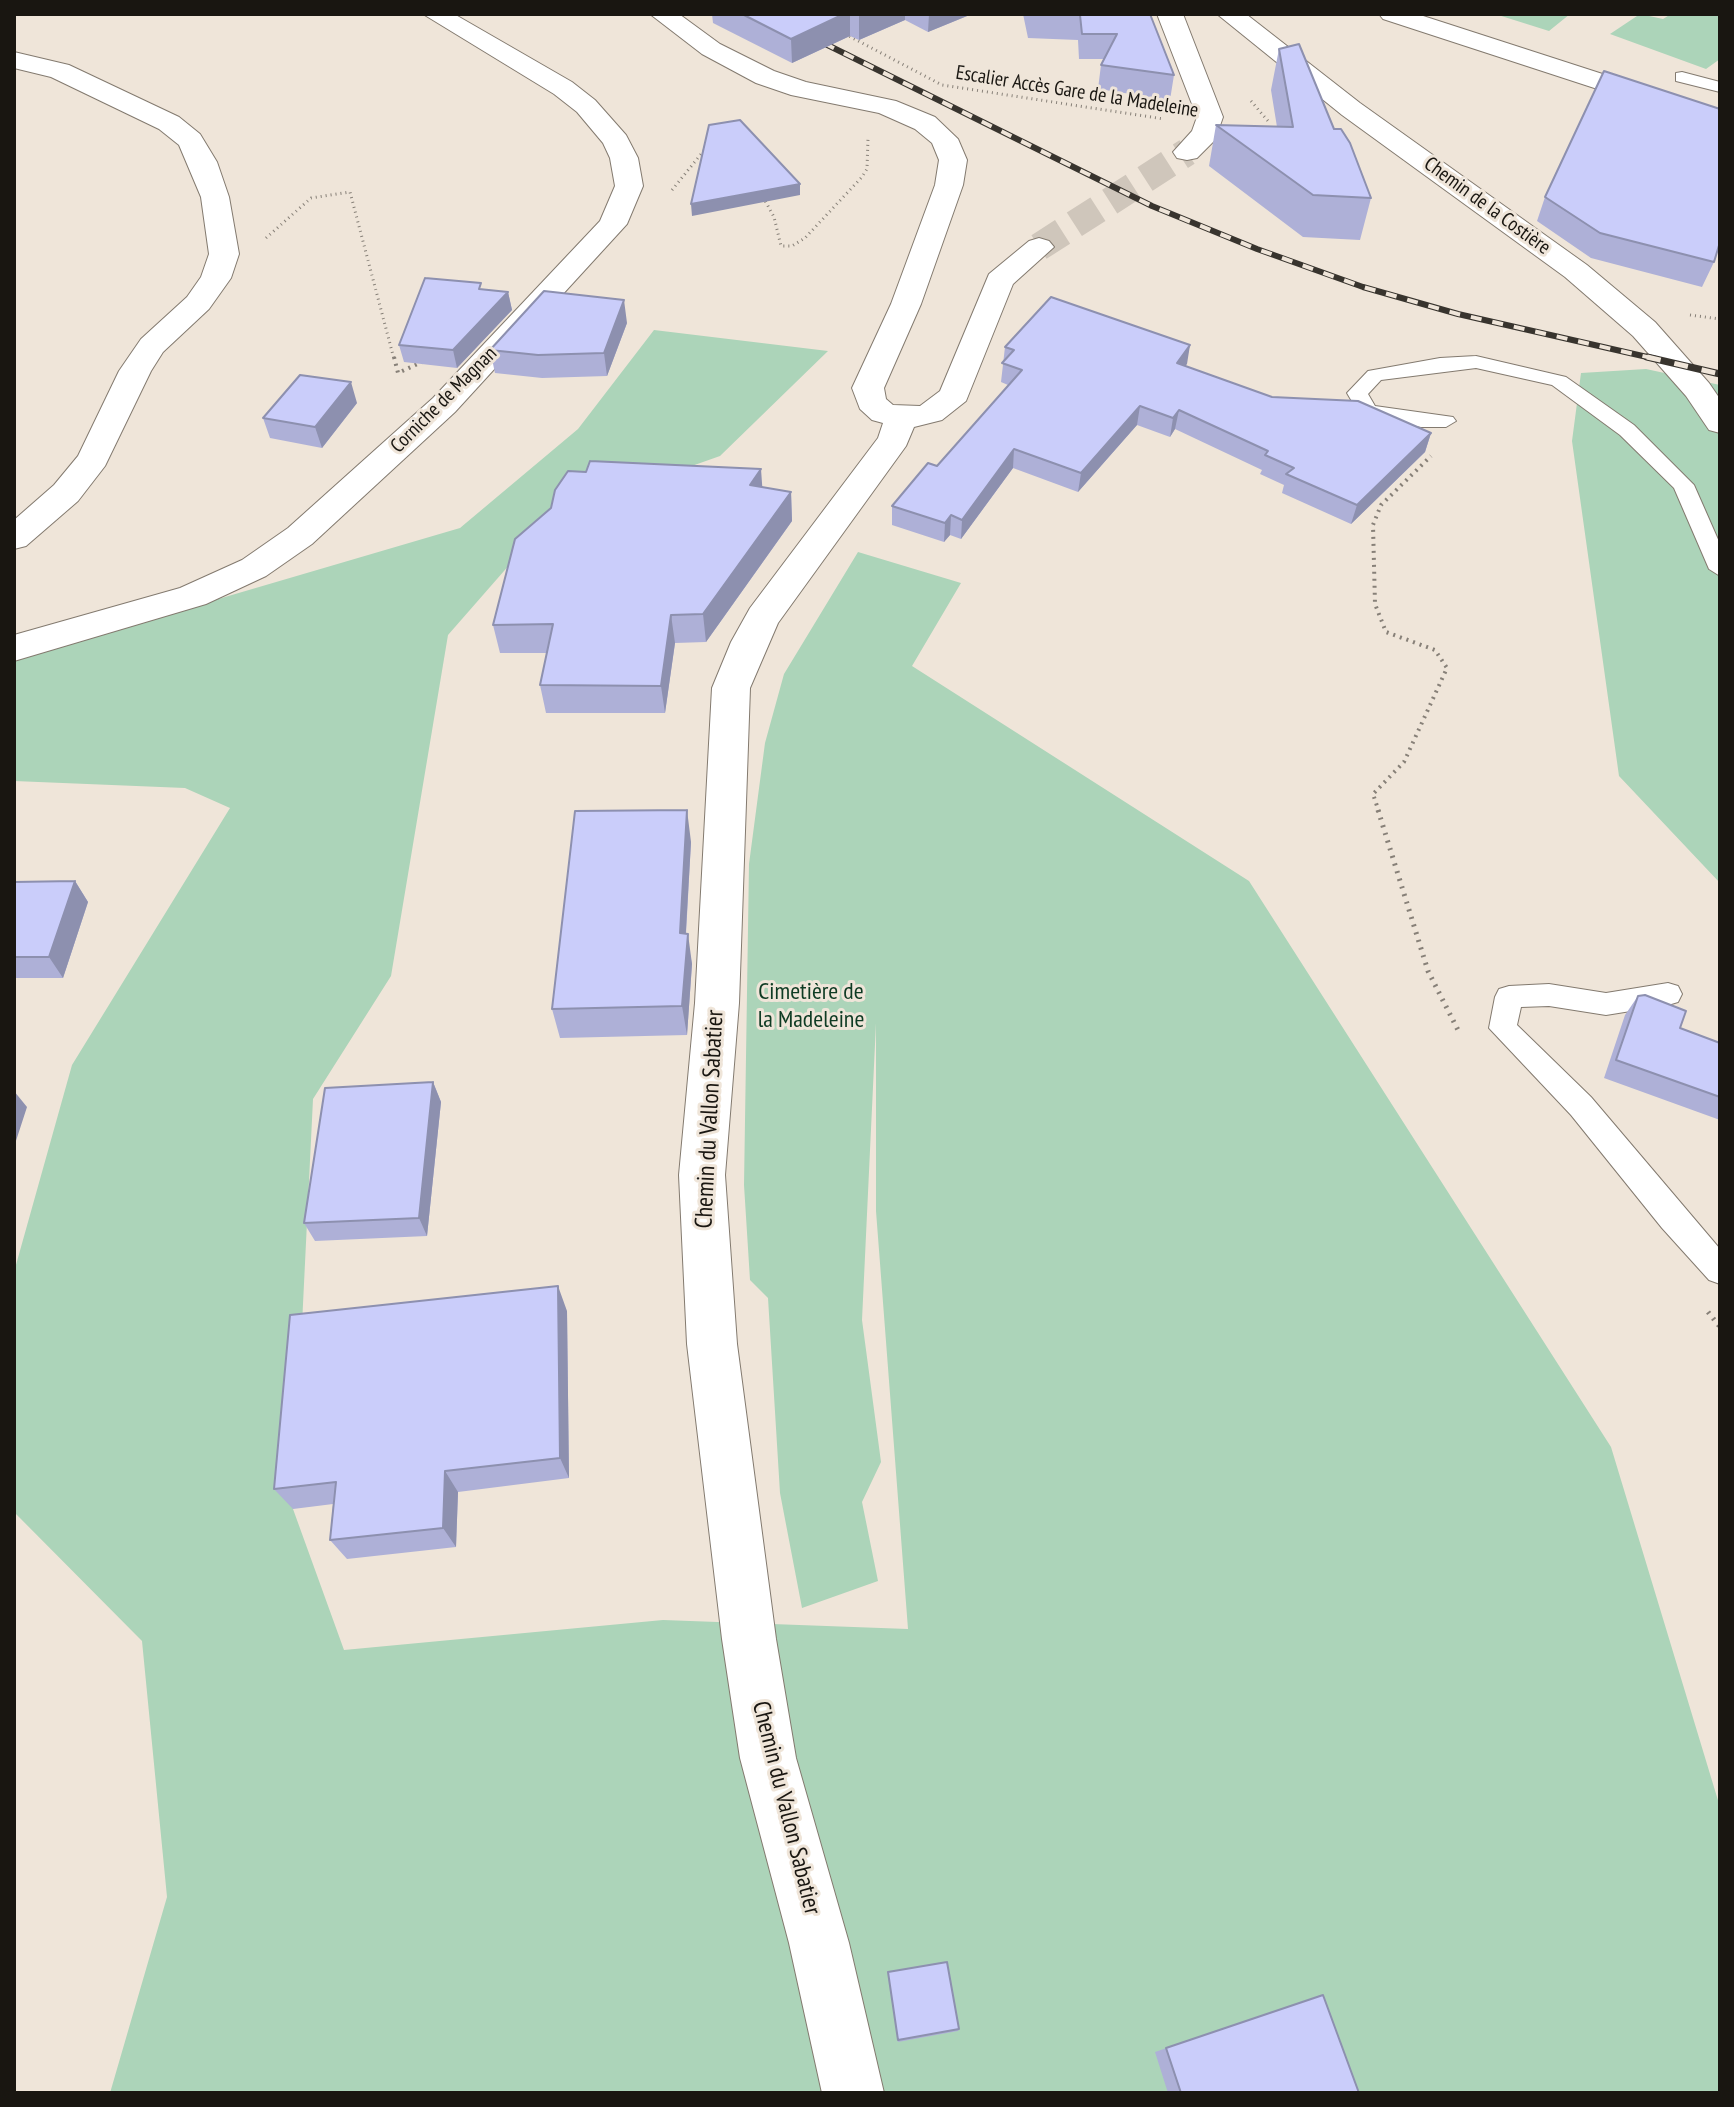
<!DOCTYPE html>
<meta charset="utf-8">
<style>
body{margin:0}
#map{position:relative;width:1734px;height:2107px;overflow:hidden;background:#efe5d9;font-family:"PT Sans Narrow",sans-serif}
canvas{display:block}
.frame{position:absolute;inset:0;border:16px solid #191611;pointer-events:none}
</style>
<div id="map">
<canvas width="1734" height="2107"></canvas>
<div class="frame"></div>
</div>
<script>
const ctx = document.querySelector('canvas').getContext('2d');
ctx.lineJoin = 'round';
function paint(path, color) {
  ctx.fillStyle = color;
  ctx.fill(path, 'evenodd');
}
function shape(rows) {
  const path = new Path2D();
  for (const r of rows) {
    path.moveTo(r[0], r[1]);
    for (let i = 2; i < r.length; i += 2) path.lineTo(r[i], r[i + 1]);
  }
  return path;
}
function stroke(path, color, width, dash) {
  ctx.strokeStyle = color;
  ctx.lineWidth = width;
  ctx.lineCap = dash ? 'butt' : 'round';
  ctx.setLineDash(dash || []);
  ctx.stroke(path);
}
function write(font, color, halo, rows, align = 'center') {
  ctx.font = font + ' "PT Sans Narrow",sans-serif';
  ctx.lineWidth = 6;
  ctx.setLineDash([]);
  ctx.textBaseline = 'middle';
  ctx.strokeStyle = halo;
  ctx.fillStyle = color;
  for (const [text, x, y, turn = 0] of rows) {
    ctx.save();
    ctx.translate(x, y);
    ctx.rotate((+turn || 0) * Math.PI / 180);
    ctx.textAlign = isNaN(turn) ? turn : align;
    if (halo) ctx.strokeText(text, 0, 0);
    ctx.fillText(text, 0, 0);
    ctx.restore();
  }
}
const green = shape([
 [1495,14,1570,14,1549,31],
 [1640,14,1663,19,1671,14,1720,14,1720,59,1706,69,1610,34],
 [654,330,828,351,720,456,553,515,448,635,391,976,313,1099,293,1509,344,1650,663,1620,908,1629,876,1211,876,1023,862,1320,881,1462,862,1502,878,1581,802,1608,780,1493,768,1298,750,1280,744,1185,749,864,765,743,784,674,858,552,961,583,912,666,1249,881,1611,1447,1720,1807,1720,2093,110,2093,167,1897,142,1641,14,1512,14,1272,72,1065,230,808,185,788,14,781,14,659,460,528,578,429],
 [1646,369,1720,385,1720,883,1619,776,1572,441,1581,373]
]);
const minorTunnel = shape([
 [1039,247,1187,152]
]);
const pathFar2 = shape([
 [845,34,942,85,1164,119],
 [1251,101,1268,121],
 [672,190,706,148],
 [763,197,774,217,781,246,792,246,805,238,862,177,867,169,868,138],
 [266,238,311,198,350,192,394,359],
 [1690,315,1720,319]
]);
const pathFar1 = shape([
 [394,357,398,373,424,361],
 [1379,812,1373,794,1404,762,1447,668,1435,650,1386,632,1375,604,1373,525,1381,505,1431,456]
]);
const path = shape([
 [1378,810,1428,971,1460,1034],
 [1708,1312,1720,1327]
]);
const service = shape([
 [1682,72,1720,82,1720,92,1676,81,1676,73,1682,72],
 [1476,356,1566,377,1634,425,1694,485,1720,544,1720,576,1709,569,1674,488,1620,435,1552,385,1476,368,1381,380,1368,394,1375,406,1453,417,1456,421,1446,427,1421,427,1360,415,1347,393,1368,371,1440,358,1476,356],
 [1668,983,1678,986,1682,994,1678,1002,1668,1005,1606,1015,1549,1006,1521,1007,1517,1025,1591,1097,1720,1249,1720,1284,1709,1280,1662,1228,1571,1115,1489,1028,1495,997,1499,989,1509,986,1549,984,1606,993,1668,983]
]);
const minor = shape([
 [423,14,454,14,572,82,595,100,626,135,638,158,643,186,627,224,455,412,312,544,266,576,206,604,14,661,14,635,180,588,242,560,288,528,433,398,600,221,615,186,610,158,603,143,577,112,554,94,423,14],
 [650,14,679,14,720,44,774,71,806,82,896,101,935,117,958,139,967,160,963,185,921,304,884,388,886,399,893,405,920,406,940,391,989,274,1029,241,1039,238,1049,241,1054,247,1013,284,966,401,942,420,914,427,906,446,778,623,750,688,739,1003,725,1175,737,1344,776,1639,796,1758,849,1943,884,2093,822,2093,789,1943,740,1758,722,1639,687,1344,679,1175,695,1003,712,688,731,642,750,608,878,438,883,423,872,420,860,409,852,388,891,304,935,185,939,160,932,143,915,129,879,113,791,95,756,83,702,54,650,14],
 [1157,14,1183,14,1223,117,1215,140,1197,158,1187,160,1177,158,1173,152,1192,131,1197,117,1157,14],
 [1217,14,1246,14,1360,103,1587,265,1655,322,1709,383,1720,399,1720,433,1709,430,1686,396,1633,336,1565,277,1342,115,1217,14],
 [14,52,69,65,179,117,200,134,217,162,229,197,239,254,231,278,209,309,163,352,151,371,105,466,78,501,26,546,14,549,14,520,54,485,78,456,119,371,141,339,187,297,201,277,209,254,201,197,179,145,159,129,51,77,14,68,14,52]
]);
const tertiary = shape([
 [1379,14,1417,14,1720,112,1720,129,1383,19,1379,14]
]);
const railFar1 = shape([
 [765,14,1152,206,1257,249,1363,287,1458,314,1656,359]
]);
const rail = shape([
 [1647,357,1720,374]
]);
const wall = shape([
 [712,14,972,14,928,32,905,20,859,40,850,36,792,63,713,23],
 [1023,14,1150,14,1174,75,1170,100,1098,89,1101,65,1104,59,1079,59,1078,40,1028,38],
 [1279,49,1334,129,1371,198,1360,240,1303,237,1209,166,1216,125,1277,127,1271,90],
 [1720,109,1720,246,1719,245,1714,262,1702,287,1591,258,1537,221,1545,197],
 [482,289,508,292,512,310,457,368,404,362,399,345],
 [627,323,607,376,542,378,495,373,490,350],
 [1190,345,1185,366,1272,397,1431,433,1425,452,1351,524,1282,493,1284,485,1260,474,1262,470,1175,429,1170,437,1137,425,1078,492,1013,468,961,539,950,535,944,542,892,525,892,506,937,466,1008,385,1001,382,1005,347],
 [357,403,322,448,270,438,263,418],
 [762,487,791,492,792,521,706,642,675,643,665,713,546,713,540,685,547,653,500,653,493,625,551,508],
 [691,842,686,934,692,964,687,1035,560,1038,552,1009],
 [75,881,88,902,63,978,14,978,14,882],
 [1638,996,1680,1028,1720,1043,1720,1120,1604,1078,1625,1015],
 [433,1082,441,1102,427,1236,315,1241,304,1223],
 [567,1311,569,1478,458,1492,456,1547,347,1559,330,1540,333,1504,293,1509,274,1489],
 [888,1974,959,2029,958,2031,898,2042],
 [1323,1995,1359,2093,1168,2093,1155,2052]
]);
const shadedWall = shape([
 [844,14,850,14,850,36,792,63,791,39],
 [863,14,905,14,905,20,859,40,859,16],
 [929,14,972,14,928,32],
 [800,184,800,195,692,216,691,204],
 [508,292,512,310,457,368,453,350],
 [624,300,627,323,607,376,604,353],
 [1190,345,1187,364,1173,382,1177,363],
 [351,382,357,403,322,448,315,427],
 [1140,406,1137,425,1078,492,1081,473],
 [1179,410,1175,429,1170,437,1173,418],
 [1431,433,1425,452,1351,524,1357,505],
 [1014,449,1013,468,961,539,962,520],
 [761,469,763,497,750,485],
 [791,492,792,521,706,642,703,614],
 [951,515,950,535,944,542,945,523],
 [671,615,675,643,665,713,661,686],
 [687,810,691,842,684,964,680,933],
 [75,881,88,902,63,978,49,957],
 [688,934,692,964,687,1035,682,1006],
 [433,1082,441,1102,427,1236,419,1218],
 [14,1091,27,1107,14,1147],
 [558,1286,567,1311,569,1478,560,1458],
 [445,1471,458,1492,456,1547,443,1528]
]);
const building = shape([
 [742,14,844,14,791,39,742,14],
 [1047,14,1150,14,1174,75,1101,65,1117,34,1082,34,1080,15,1047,14],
 [1299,44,1334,129,1341,129,1350,143,1371,198,1313,195,1216,125,1293,127,1279,49,1299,44],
 [1604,71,1720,109,1720,242,1714,262,1600,233,1545,197,1604,71],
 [740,120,800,184,691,204,709,125,740,120],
 [425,278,481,283,479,289,508,292,453,350,399,345,425,278],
 [544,291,624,300,604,353,538,355,490,350,544,291],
 [1051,297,1190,345,1177,363,1272,397,1358,401,1431,433,1357,505,1286,474,1294,468,1265,455,1268,451,1179,410,1173,418,1140,406,1081,473,1014,449,962,520,951,515,945,523,892,506,928,463,937,466,1022,370,1002,363,1014,350,1005,347,1051,297],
 [300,375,351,382,315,427,263,418,300,375],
 [590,461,761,469,750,485,791,492,703,614,671,615,661,686,540,685,553,624,493,625,515,539,551,508,555,490,568,471,586,472,590,461],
 [687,810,680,933,688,934,682,1006,552,1009,575,811,687,810],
 [75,881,49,957,14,957,14,882,75,881],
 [1645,995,1686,1011,1680,1028,1720,1043,1720,1097,1616,1060,1638,996,1645,995],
 [433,1082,419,1218,304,1223,325,1088,433,1082],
 [558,1286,560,1458,445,1471,443,1528,330,1540,336,1482,274,1489,290,1315,558,1286],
 [947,1962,959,2029,898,2040,888,1972,947,1962],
 [1323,1995,1359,2093,1181,2093,1166,2048,1323,1995]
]);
const farStreetnames = [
 ["Escalier Accès Gare de la Madeleine",1077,92,9],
 ["Chemin de la Costière",1487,206,36],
 ["Corniche de Magnan",444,400,-45]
];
const parkNames = [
 ["Cimetière de",811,992],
 ["la Madeleine",811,1020]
];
const streetNames = [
 ["Chemin du Vallon Sabatier",710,1119,-87],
 ["Chemin du Vallon Sabatier",786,1808,76]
];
paint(green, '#acd4b9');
stroke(minorTunnel, '#cfc6bb', 28, [28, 14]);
stroke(service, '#837a6f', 2);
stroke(minor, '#837a6f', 2);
stroke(tertiary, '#837a6f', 2);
stroke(pathFar2, '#878078', 3, [1, 4]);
stroke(pathFar1, '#878078', 4, [2, 5]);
stroke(path, '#878078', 5, [2, 6]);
paint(service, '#fff');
paint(minor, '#fff');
paint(tertiary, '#fff');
stroke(railFar1, '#38342e', 6);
stroke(rail, '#38342e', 7);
stroke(railFar1, '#efe5d9', 4, [11]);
stroke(rail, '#efe5d9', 5, [14]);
paint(wall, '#aeb0d7');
paint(shadedWall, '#8d90af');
paint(building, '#cacdfa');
stroke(building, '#8d90af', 2);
write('20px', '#191611', '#efe5d9', farStreetnames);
write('24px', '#0e3b23', '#efe5d9', parkNames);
write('24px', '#191611', '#efe5d9', streetNames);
</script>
